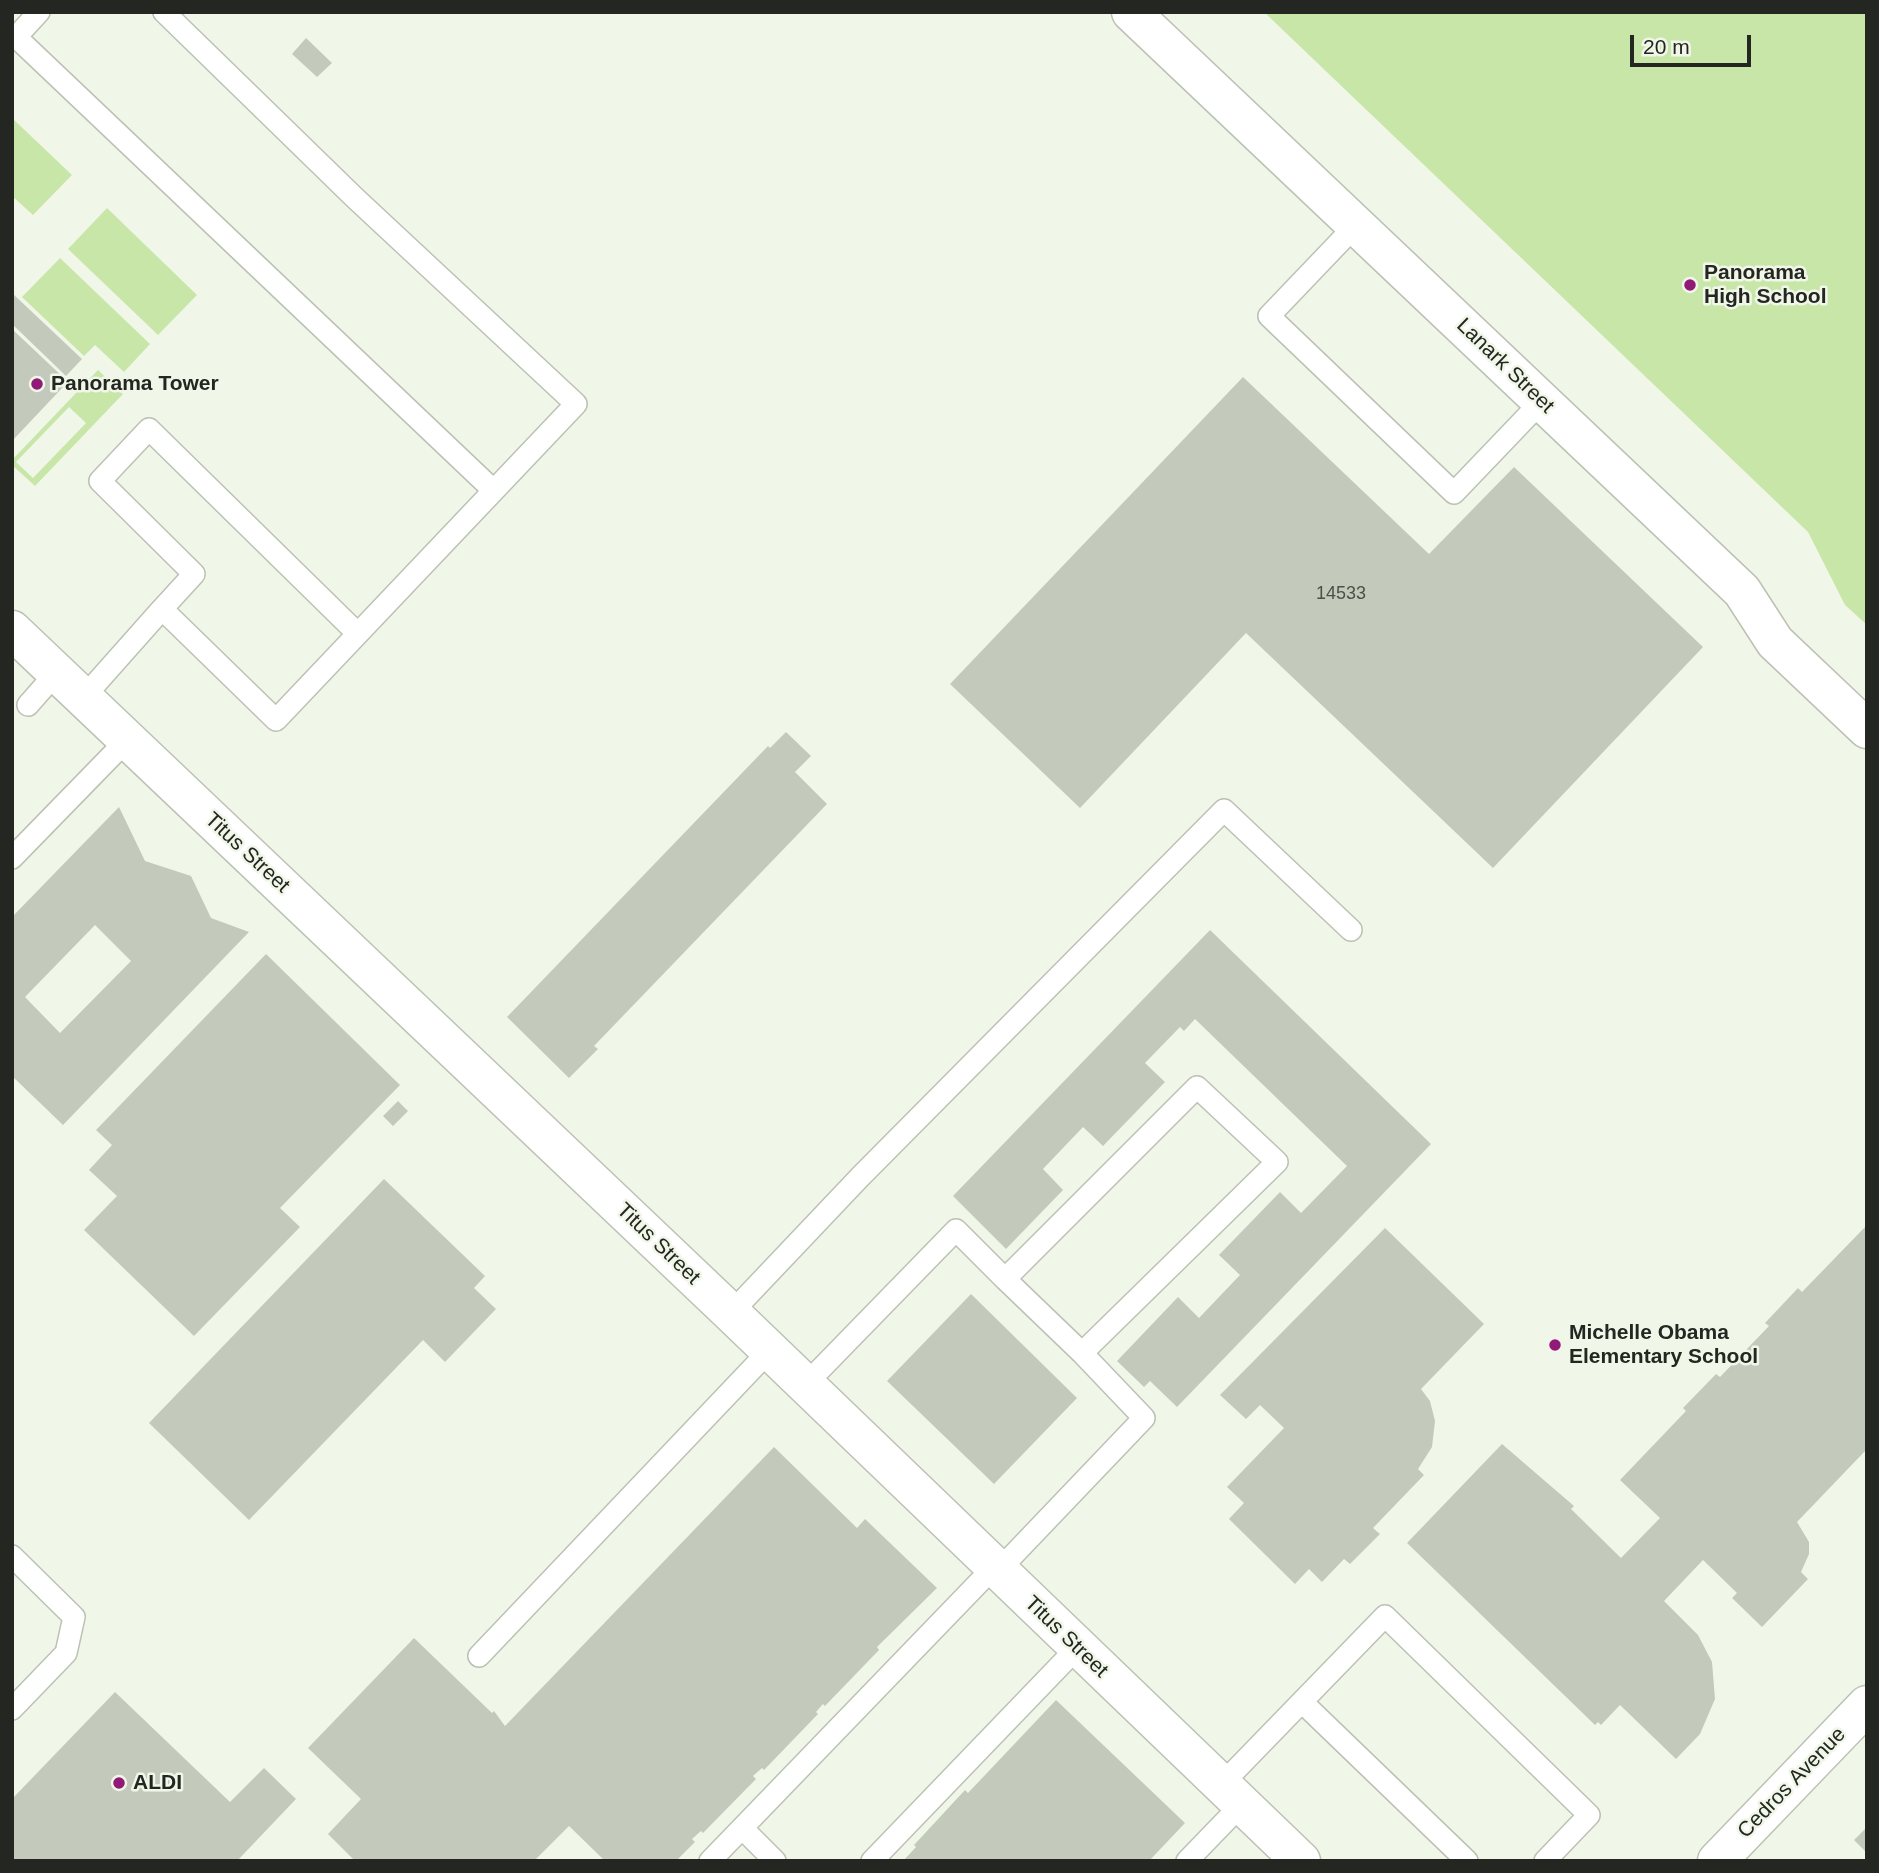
<!DOCTYPE html>
<style>
body{margin:0}
#map{position:relative;width:1879px;height:1873px;overflow:hidden;background:#f0f7e9;font-family:Helvetica,sans-serif}
canvas{display:block}
.frame{position:absolute;inset:0;border:14px solid #242721;pointer-events:none}
.scale{position:absolute;left:1630px;top:35px;width:121px;height:32px;box-sizing:border-box;border:4px solid #242721;border-top:0;padding-left:9px;font-size:21px;line-height:24px;white-space:nowrap;color:#242721;-webkit-text-stroke:5px #f0f7e9;paint-order:stroke}
</style>
<div id="map">
<canvas width="1879" height="1873"></canvas>
<div class="frame"></div>
<div class="scale">20 m</div>
</div>
<script>
const ctx = document.querySelector('canvas').getContext('2d');
ctx.lineJoin = 'round';
function paint(path, color) {
  ctx.fillStyle = color;
  ctx.fill(path, 'evenodd');
}
function shape(rows) {
  const path = new Path2D();
  for (const r of rows) {
    path.moveTo(r[0], r[1]);
    for (let i = 2; i < r.length; i += 2) path.lineTo(r[i], r[i + 1]);
  }
  return path;
}
function stroke(path, color, width, dash) {
  ctx.strokeStyle = color;
  ctx.lineWidth = width;
  ctx.lineCap = dash ? 'butt' : 'round';
  ctx.setLineDash(dash || []);
  ctx.stroke(path);
}
function write(font, color, halo, rows, align = 'center') {
  ctx.font = font + ' Helvetica,sans-serif';
  ctx.lineWidth = 5;
  ctx.setLineDash([]);
  ctx.textBaseline = 'middle';
  ctx.strokeStyle = halo;
  ctx.fillStyle = color;
  for (const [text, x, y, turn = 0] of rows) {
    ctx.save();
    ctx.translate(x, y);
    ctx.rotate((+turn || 0) * Math.PI / 180);
    ctx.textAlign = isNaN(turn) ? turn : align;
    if (halo) ctx.strokeText(text, 0, 0);
    ctx.fillText(text, 0, 0);
    ctx.restore();
  }
}
const green = shape([
 [1264,12,1867,12,1867,625,1845,605,1808,532],
 [12,118,72,175,33,215,12,196],
 [107,208,197,295,158,335,68,249],
 [60,258,150,344,124,372,95,345,84,356,22,297],
 [98,370,123,394,35,486,12,465,12,460],
 [69,407,86,423,33,478,16,462]
]);
const building = shape([
 [306,38,332,63,317,77,292,54],
 [12,293,82,359,66,376,12,324],
 [12,329,64,378,61,382,64,386,12,441],
 [1243,377,1429,554,1514,467,1703,647,1493,868,1246,633,1080,808,950,684],
 [786,732,811,756,795,772,827,804,594,1046,598,1049,569,1078,507,1017,768,746,770,748],
 [119,807,145,861,191,876,211,918,249,932,63,1125,12,1076,12,917],
 [95,925,131,961,60,1033,25,997],
 [1210,930,1431,1144,1177,1407,1150,1381,1144,1387,1117,1361,1178,1297,1199,1318,1240,1275,1219,1255,1280,1192,1301,1213,1347,1166,1195,1019,1184,1031,1180,1027,1145,1063,1165,1082,1103,1146,1083,1127,1043,1169,1063,1190,1006,1249,953,1196],
 [266,954,400,1085,280,1208,300,1227,194,1336,84,1230,117,1196,89,1170,112,1145,96,1130],
 [398,1101,408,1111,393,1126,383,1116],
 [384,1179,485,1276,474,1288,496,1309,445,1362,423,1340,249,1520,149,1423],
 [1867,1225,1867,1449,1797,1522,1809,1542,1809,1554,1801,1572,1808,1579,1762,1627,1732,1598,1737,1593,1703,1560,1664,1601,1698,1635,1712,1662,1715,1699,1700,1734,1676,1759,1620,1705,1601,1725,1598,1722,1595,1725,1407,1543,1502,1444,1574,1506,1571,1509,1621,1558,1660,1518,1620,1480,1686,1411,1683,1408,1716,1374,1720,1377,1769,1326,1765,1323,1798,1288,1802,1292],
 [1385,1228,1484,1324,1421,1389,1430,1401,1435,1421,1432,1447,1418,1469,1424,1475,1373,1528,1380,1534,1350,1564,1344,1559,1322,1582,1309,1569,1295,1584,1229,1519,1244,1503,1227,1487,1284,1428,1260,1405,1246,1419,1220,1395],
 [971,1294,1077,1398,994,1484,887,1381],
 [774,1447,857,1528,865,1519,937,1588,877,1647,879,1650,825,1706,823,1704,816,1712,818,1714,764,1770,762,1768,753,1776,756,1779,703,1833,701,1831,692,1839,695,1842,676,1861,605,1861,569,1826,534,1861,355,1861,328,1834,361,1799,308,1748,414,1638,492,1713,494,1711,505,1726],
 [115,1692,230,1802,264,1768,296,1799,237,1861,12,1861,12,1799],
 [1056,1700,1185,1823,1149,1861,903,1861,916,1847,914,1845,965,1790,968,1793],
 [1867,1827,1867,1853,1854,1840]
]);
const lane = shape([
 [39,12,16,37,492,489],
 [1356,225,1269,316,1454,493,1542,401],
 [162,609,194,574,100,481,149,429,357,633],
 [83,698,162,609,276,720,576,404,355,198,164,12],
 [28,705,57,672],
 [12,858,127,740],
 [1005,1279,1082,1353],
 [731,1313,860,1177,1224,810,1351,930],
 [804,1386,956,1230,1005,1279,1197,1087,1277,1162,1082,1353,1144,1418,997,1572],
 [12,1556,74,1617,66,1653,12,1709],
 [479,1656,770,1350],
 [1302,1702,1467,1861],
 [1221,1785,1385,1616,1589,1815,1545,1861],
 [742,1828,993,1568],
 [710,1861,742,1828,775,1861],
 [872,1861,1077,1648],
 [1187,1861,1242,1804]
]);
const street = shape([
 [12,630,731,1313,1301,1861],
 [1717,1861,1867,1705]
]);
const secondary = shape([
 [1131,12,1742,591,1775,642,1867,729]
]);
const markers = [
 [1690,285,7,"#911977"],
 [37,384,7,"#911977"],
 [1555,1345,7,"#911977"],
 [119,1783,7,"#911977"]
];
const numberNames = [
 ["14533",1341,594]
];
const poiNames = [
 ["Panorama",1704,273],
 ["High School",1704,297],
 ["Panorama Tower",51,384],
 ["Michelle Obama",1569,1333],
 ["Elementary School",1569,1357],
 ["ALDI",133,1783]
];
const streetNames = [
 ["Lanark Street",1505,366,44],
 ["Titus Street",247,853,43],
 ["Titus Street",658,1244,44],
 ["Titus Street",1066,1637,44],
 ["Cedros Avenue",1792,1783,-46]
];
paint(green, '#c9e6a9');
paint(building, '#c3cabc');
stroke(lane, '#bbc2b4', 24);
stroke(street, '#bbc2b4', 41);
stroke(secondary, '#bbc2b4', 41);
stroke(lane, '#fff', 21);
stroke(street, '#fff', 38);
stroke(secondary, '#fff', 38);
for (const [x, y, r, color] of markers) {
  const dot = new Path2D();
  dot.arc(x, y, r, 0, 2 * Math.PI);
  ctx.fillStyle = color;
  ctx.fill(dot);
  stroke(dot, '#f0f7e9', 2.5);
}
write('18px', '#4c5048', null, numberNames);
write('bold 21px', '#242721', '#f0f7e9', poiNames, 'left');
write('21px', '#242721', '#f0f7e9', streetNames);
</script>
